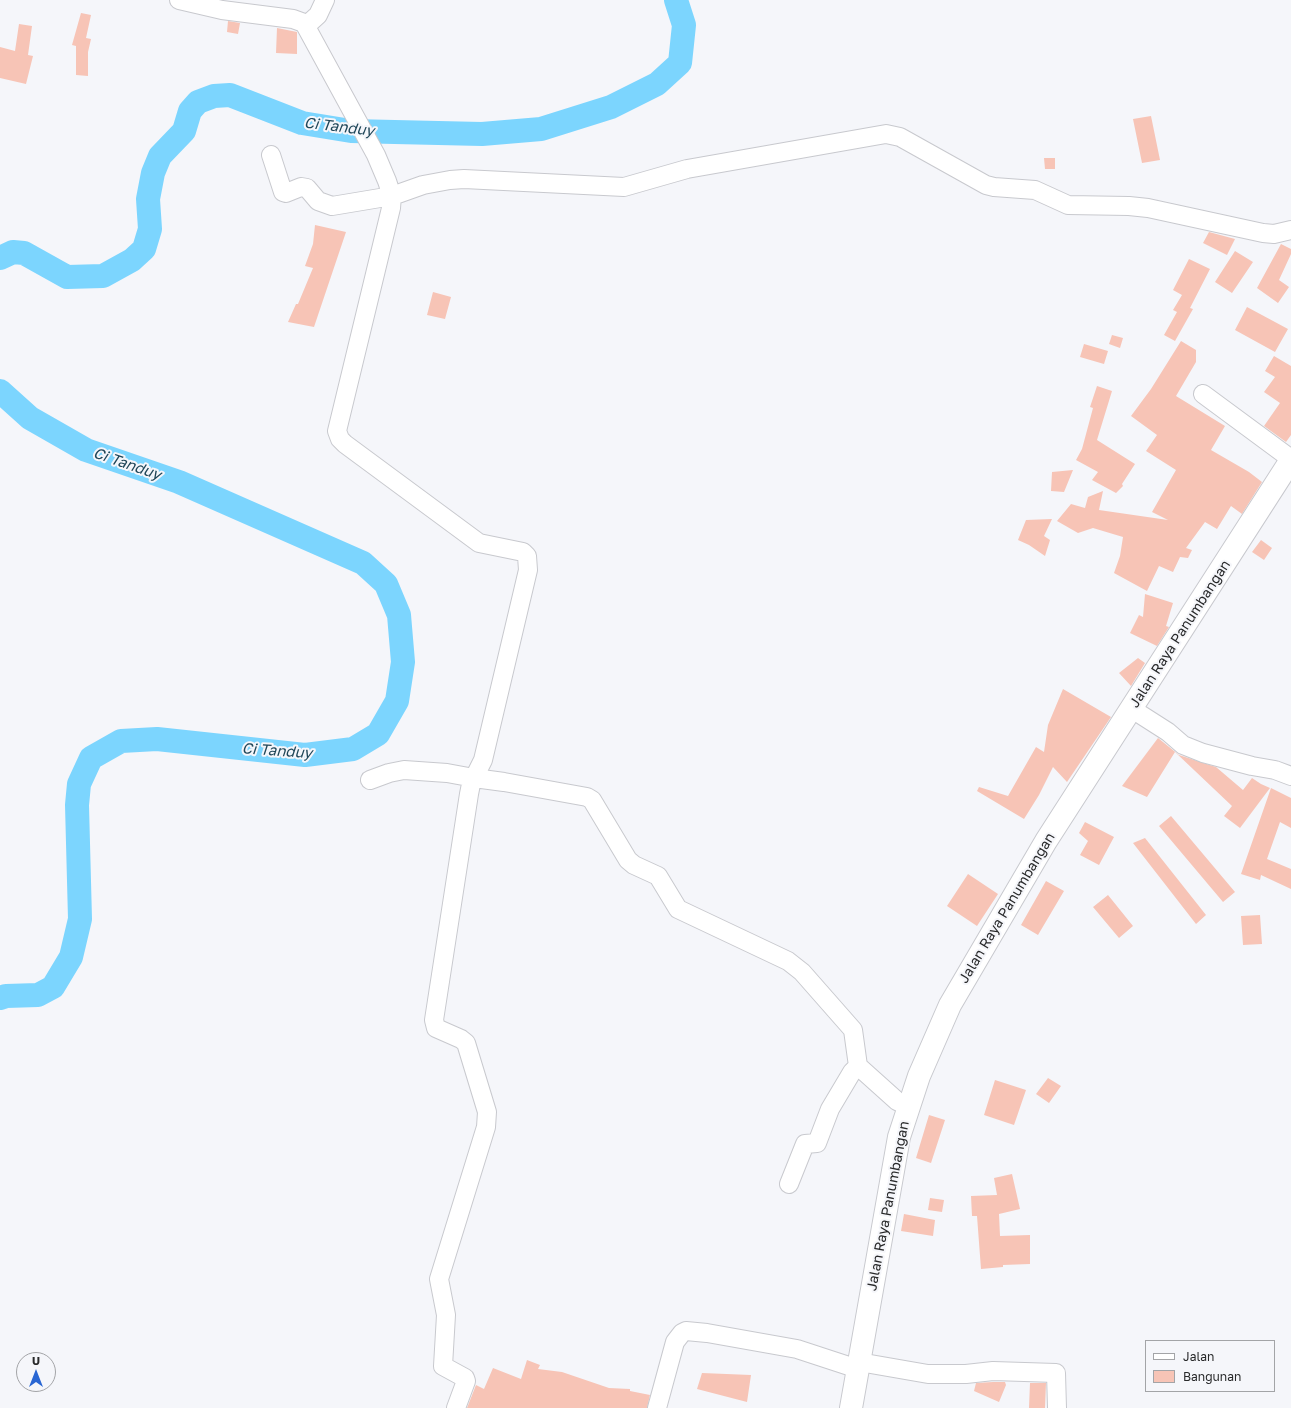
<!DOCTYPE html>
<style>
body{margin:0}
#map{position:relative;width:1291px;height:1408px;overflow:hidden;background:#f5f6fa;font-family:"Golos Text",sans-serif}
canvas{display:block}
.legend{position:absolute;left:1145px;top:1340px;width:130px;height:52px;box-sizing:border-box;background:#f5f6fa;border:1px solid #a3a4a7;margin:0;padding:5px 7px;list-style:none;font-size:12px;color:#28292a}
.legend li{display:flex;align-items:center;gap:8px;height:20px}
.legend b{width:20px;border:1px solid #a3a4a7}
.north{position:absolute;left:16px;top:1352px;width:40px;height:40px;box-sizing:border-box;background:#f5f6fa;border:1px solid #a3a4a7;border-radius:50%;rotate:0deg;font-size:11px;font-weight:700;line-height:16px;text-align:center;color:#28292a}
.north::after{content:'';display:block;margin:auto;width:14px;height:18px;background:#2966d3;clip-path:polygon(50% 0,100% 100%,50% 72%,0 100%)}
</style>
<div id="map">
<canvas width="1291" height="1408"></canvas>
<ul class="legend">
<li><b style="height:5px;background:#fff"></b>Jalan</li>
<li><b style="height:11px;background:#f7c4b6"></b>Bangunan</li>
</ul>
<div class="north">U</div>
</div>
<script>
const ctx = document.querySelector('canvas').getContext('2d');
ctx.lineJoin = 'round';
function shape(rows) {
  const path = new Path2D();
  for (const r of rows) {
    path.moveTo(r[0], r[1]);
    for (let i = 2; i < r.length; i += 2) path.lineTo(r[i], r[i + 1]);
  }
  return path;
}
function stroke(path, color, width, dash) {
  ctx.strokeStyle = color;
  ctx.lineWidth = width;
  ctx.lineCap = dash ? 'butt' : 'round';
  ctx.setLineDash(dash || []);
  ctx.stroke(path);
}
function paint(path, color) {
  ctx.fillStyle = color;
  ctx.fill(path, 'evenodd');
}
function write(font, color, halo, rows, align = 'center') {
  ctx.font = font + ' "Golos Text",sans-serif';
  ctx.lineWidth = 4;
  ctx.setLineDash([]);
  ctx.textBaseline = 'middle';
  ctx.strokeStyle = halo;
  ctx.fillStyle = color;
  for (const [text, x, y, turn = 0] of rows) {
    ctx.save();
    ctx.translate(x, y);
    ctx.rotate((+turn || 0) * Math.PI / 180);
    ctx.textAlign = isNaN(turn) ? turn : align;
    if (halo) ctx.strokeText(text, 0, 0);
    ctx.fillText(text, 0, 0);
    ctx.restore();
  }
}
const river = shape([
 [0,258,13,252,24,253,67,277,103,276,132,260,144,249,150,229,148,199,153,173,160,156,184,131,190,111,198,102,214,96,230,95,302,123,351,131,482,134,541,129,611,107,657,84,680,63,684,25,676,0],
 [0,391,30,418,86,450,179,482,363,563,386,584,399,615,403,662,397,701,378,734,353,749,305,755,157,739,121,741,91,758,79,784,77,805,80,919,71,957,53,987,38,995,6,996,0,998]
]);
const building = shape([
 [81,13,91,15,86,38,91,39,88,52,88,76,76,75,76,46,72,45],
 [228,21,240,23,238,34,227,32],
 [19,24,32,26,28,55,33,56,26,84,0,78,0,47,15,51],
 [277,28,297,32,297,54,276,53],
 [1151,116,1160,160,1142,163,1133,119],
 [1044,158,1055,158,1055,169,1045,169],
 [315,225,346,232,314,327,288,322,296,304,298,304,313,268,305,266,313,244],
 [1209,232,1235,239,1227,255,1203,243],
 [1281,244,1291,249,1291,254,1279,280,1289,287,1278,303,1257,288],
 [1235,251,1253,262,1232,293,1215,282],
 [1189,259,1210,269,1190,308,1193,309,1175,341,1164,335,1177,312,1173,310,1182,295,1173,290],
 [433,292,451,297,445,319,427,315],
 [1247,307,1288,329,1275,352,1235,330],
 [1112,335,1123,338,1120,348,1109,344],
 [1181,341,1196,350,1196,362,1176,396,1225,426,1211,450,1249,472,1262,482,1242,514,1231,506,1217,529,1205,522,1186,548,1192,550,1188,558,1180,557,1173,572,1159,566,1147,591,1114,573,1120,556,1123,537,1093,528,1078,533,1057,521,1071,504,1085,508,1088,497,1103,491,1099,510,1168,520,1152,512,1176,470,1146,451,1157,435,1131,416,1151,389],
 [1084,344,1108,351,1104,364,1080,357],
 [1274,356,1291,366,1291,435,1286,442,1264,426,1280,403,1264,392,1275,377,1265,371],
 [1097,386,1112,391,1097,440,1135,464,1122,484,1123,486,1116,493,1092,480,1098,472,1076,460,1082,449,1093,408,1090,407],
 [1073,470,1064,492,1051,491,1052,472],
 [1052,519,1044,536,1050,540,1045,556,1029,545,1018,540,1026,520],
 [1261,540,1272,548,1264,560,1252,552],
 [1145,594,1173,603,1166,626,1169,627,1157,646,1130,633,1139,615,1143,617],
 [1138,658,1145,663,1131,686,1119,673],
 [1063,689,1111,717,1067,782,1053,767,1039,795,1024,819,977,791,979,787,1008,796,1036,747,1044,752,1048,725],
 [1158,738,1179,755,1216,767,1243,790,1252,778,1261,784,1270,788,1240,828,1224,816,1232,806,1175,752,1147,797,1122,786],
 [1271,788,1291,798,1291,828,1280,822,1267,859,1291,869,1291,889,1261,875,1260,880,1241,874],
 [1171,816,1235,892,1223,902,1159,826],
 [1085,822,1114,837,1099,865,1080,855,1088,841,1079,833],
 [1145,838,1206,915,1196,924,1133,843],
 [968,874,998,894,977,926,947,906],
 [1046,881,1064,891,1038,935,1021,925],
 [1108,895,1133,926,1119,938,1093,907],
 [1260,915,1262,944,1243,945,1241,916],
 [1048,1078,1061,1086,1049,1103,1036,1094],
 [995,1080,1026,1090,1014,1125,984,1115],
 [929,1115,945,1120,931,1163,916,1158],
 [1012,1174,1020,1209,999,1214,1000,1236,1030,1235,1030,1264,1003,1265,1003,1267,981,1269,977,1216,972,1216,971,1196,997,1195,994,1178],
 [930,1198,944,1200,942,1212,928,1210],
 [904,1214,935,1220,933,1236,901,1231],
 [527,1360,540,1365,538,1369,562,1372,609,1388,630,1389,630,1391,650,1395,647,1408,467,1408,476,1385,484,1389,493,1368,521,1379],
 [702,1373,751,1375,747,1402,697,1389],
 [993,1382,1005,1382,1006,1385,999,1402,974,1391,976,1383],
 [1030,1383,1046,1383,1045,1408,1029,1408]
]);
const minor = shape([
 [179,0,222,10,293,19,304,23,376,155,387,181,392,196,391,208,337,431,340,439,345,444,479,543,523,552,527,556,528,570,483,760,474,778,504,782,587,797,592,800,628,860,634,865,658,876,678,909,788,961,802,972,853,1030,858,1066],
 [307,25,318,15,325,0],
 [271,155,283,192,286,193,301,187,307,188,318,201,332,206,392,196,423,185,450,180,464,179,624,187,687,169,886,134,900,137,986,185,994,187,1035,190,1068,205,1129,206,1148,208,1263,233,1274,234,1291,230],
 [1203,394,1291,459],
 [1132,709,1168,732,1183,745,1203,753,1252,766,1275,770,1291,776],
 [370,780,389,773,404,770,447,773,474,778,471,784,469,794,434,1020,436,1028,461,1039,466,1043,487,1112,486,1127,439,1279,446,1315,443,1366,465,1378,466,1381,456,1408],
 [789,1184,805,1144,817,1143,830,1109,852,1072,858,1066,897,1101,909,1107],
 [859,1362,928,1374,966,1374,993,1371,1056,1373,1057,1408],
 [657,1408,675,1342,682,1333,686,1331,707,1333,797,1349,858,1369]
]);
const major = shape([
 [851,1408,899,1137,919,1076,950,1005,1046,841,1291,460]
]);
const streetNames = [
 ["Jalan Raya Panumbangan",1180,634,-57],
 ["Jalan Raya Panumbangan",1007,908,-59],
 ["Jalan Raya Panumbangan",888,1206,-79]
];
const waterNames = [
 ["Ci Tanduy",339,127,7],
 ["Ci Tanduy",127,464,19],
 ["Ci Tanduy",277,751,4]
];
stroke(river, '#7cd5fe', 24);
paint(building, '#f7c4b6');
stroke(minor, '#c8c9ce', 20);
stroke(major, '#c8c9ce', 24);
stroke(minor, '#fff', 18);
stroke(major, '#fff', 22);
write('14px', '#28292a', '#f5f6fa', streetNames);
write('italic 15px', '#1f4658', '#f5f6fa', waterNames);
</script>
